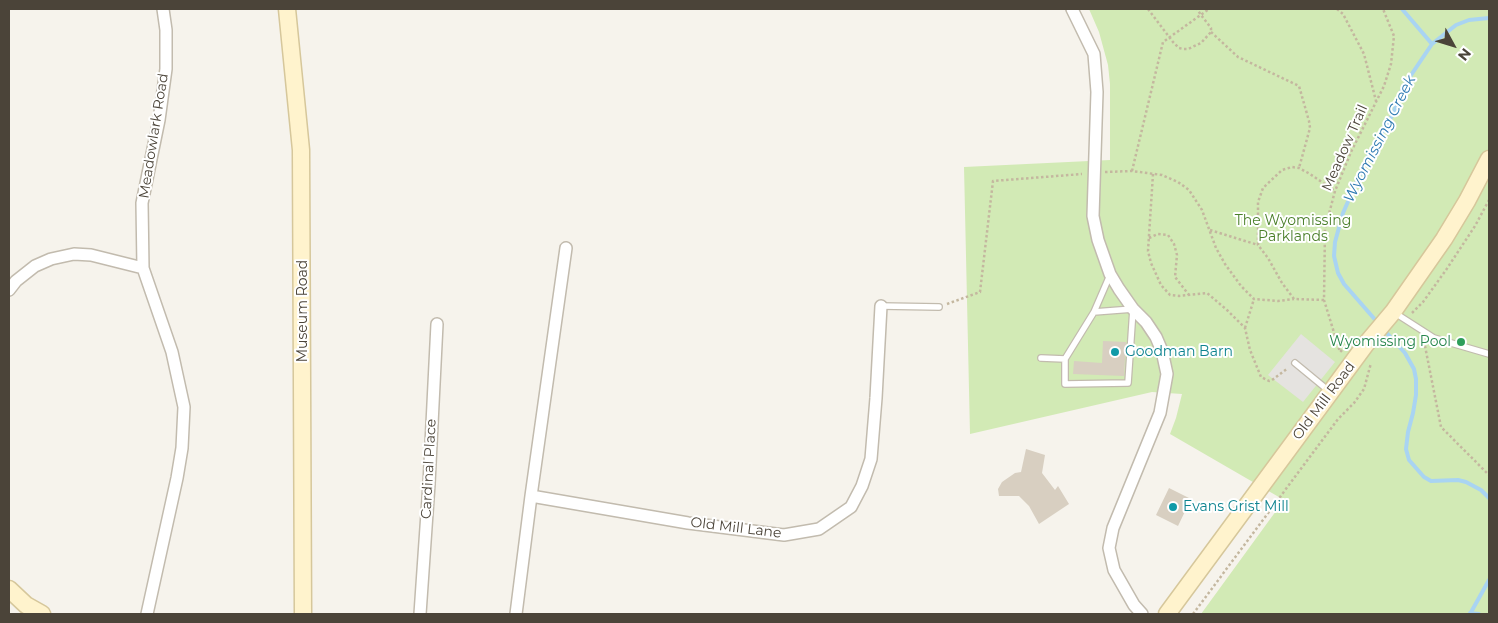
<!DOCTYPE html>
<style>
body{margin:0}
#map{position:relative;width:1498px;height:623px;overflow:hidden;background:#f6f3ec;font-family:Montserrat,sans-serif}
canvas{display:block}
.frame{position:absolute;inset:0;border:10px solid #4b4439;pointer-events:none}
.north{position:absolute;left:1428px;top:20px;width:50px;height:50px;-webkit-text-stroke:4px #fff;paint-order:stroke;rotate:129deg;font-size:14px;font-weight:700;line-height:20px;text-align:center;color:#4b4439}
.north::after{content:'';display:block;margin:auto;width:18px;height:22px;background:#4b4439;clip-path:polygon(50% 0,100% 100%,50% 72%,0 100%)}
</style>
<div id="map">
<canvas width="1498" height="623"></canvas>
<div class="frame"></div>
<div class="north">N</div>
</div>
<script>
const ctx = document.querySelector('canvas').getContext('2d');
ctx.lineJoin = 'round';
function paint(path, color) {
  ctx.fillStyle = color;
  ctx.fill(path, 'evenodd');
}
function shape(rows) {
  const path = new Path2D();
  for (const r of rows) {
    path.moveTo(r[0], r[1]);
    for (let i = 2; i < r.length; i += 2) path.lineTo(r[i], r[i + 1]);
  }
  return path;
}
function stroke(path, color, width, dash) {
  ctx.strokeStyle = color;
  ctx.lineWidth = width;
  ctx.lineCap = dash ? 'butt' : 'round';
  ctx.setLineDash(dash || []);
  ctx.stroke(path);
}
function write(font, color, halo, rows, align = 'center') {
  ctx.font = font + ' Montserrat,sans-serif';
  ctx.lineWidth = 4;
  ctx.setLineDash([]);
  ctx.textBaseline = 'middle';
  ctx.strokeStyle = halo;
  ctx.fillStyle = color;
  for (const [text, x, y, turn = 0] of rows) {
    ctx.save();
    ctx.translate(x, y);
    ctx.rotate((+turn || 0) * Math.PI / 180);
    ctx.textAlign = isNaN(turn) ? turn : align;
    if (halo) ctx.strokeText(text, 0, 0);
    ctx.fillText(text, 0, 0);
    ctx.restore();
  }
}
const green = shape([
 [1089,9,1489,9,1489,614,1201,614,1284,500,1170,434,1176,418,1182,394,1152,392,970,434,964,167,1110,160,1110,84,1108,65,1099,32]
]);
const parking = shape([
 [1301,334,1335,362,1303,402,1268,375]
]);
const stream = shape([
 [1402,9,1432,44],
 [1378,323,1344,284,1338,273,1334,256,1335,242,1343,213,1368,156,1393,114,1403,87,1432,44,1456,25,1469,20,1489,18],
 [1384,330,1405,353,1414,369,1416,379,1416,395,1413,413,1408,432,1406,449,1409,460,1424,477,1431,481,1458,480,1466,482,1481,490,1489,498],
 [1470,613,1479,614],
 [1470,614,1489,580]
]);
const building = shape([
 [1103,341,1126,342,1124,376,1073,374,1074,361,1102,363],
 [1026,449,1045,455,1042,473,1055,490,1058,486,1069,504,1039,524,1029,506,1019,496,999,496,998,489,1002,482,1015,473,1021,472],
 [1169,488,1191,499,1178,526,1156,515]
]);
const path = shape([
 [1148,9,1173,42,1179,48,1183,49,1188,49,1201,43,1211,32,1211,28,1201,15,1197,9],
 [1337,9,1343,14,1364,54,1376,101],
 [1211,32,1238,57,1299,86,1309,121,1310,128,1299,168],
 [1132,171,1163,42,1209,9],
 [1105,172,1132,171,1162,175,1178,182,1189,190,1202,210,1216,248,1225,264,1241,286,1254,299,1278,301,1294,299],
 [1153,174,1148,251,1151,263,1161,285,1170,295,1179,296,1207,293,1227,310,1245,328,1250,350,1261,377,1269,381,1272,380,1288,368],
 [1210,230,1258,245],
 [1149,238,1158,234,1168,235,1174,244,1177,255,1175,277,1189,295],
 [1324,300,1294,299,1282,283,1268,258,1258,245,1258,202,1263,188,1282,170,1292,167,1299,168,1310,174,1335,191],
 [947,304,980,292,993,181,1082,174],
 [1412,313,1423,302,1446,270,1475,226,1489,200],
 [1245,328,1254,299],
 [1424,341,1441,427,1489,475],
 [1342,350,1340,352,1324,300,1325,229,1335,191,1351,152,1384,86,1391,64,1394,36,1383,9],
 [1193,614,1338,419,1354,403,1364,389,1371,363]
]);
const lane = shape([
 [881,306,939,307],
 [1094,312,1110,275],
 [1395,313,1434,338,1489,354],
 [1041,358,1065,359,1094,312,1133,309,1128,383,1065,384,1065,359],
 [1295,363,1329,391]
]);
const street = shape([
 [1072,9,1094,54,1097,92,1093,216,1098,240,1110,274,1119,289,1133,309,1146,322,1156,337,1162,351,1167,374,1160,413,1113,528,1109,548,1114,570,1134,605,1142,614],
 [9,290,16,281,35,266,51,259,74,254,91,255,143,268],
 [531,496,566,248],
 [147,614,177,478,182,448,184,407,172,352,143,268,142,203,159,120,166,69,166,30,163,9],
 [420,614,429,484,437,324],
 [516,614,531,496,688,523,784,535,819,529,851,507,862,486,871,459,876,398,881,306]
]);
const secondary = shape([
 [287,9,301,150,303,614],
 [9,589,26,605,42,614],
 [1167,614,1366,344,1393,312,1444,239,1467,201,1489,159]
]);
const markers = [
 [1461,342,5,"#2e9e5b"],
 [1115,352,5,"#0f9aa8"],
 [1173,507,5,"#0f9aa8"]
];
const streetNames = [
 ["Meadowlark Road",154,136,-81],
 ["Meadow Trail",1345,148,-66],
 ["Museum Road",303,311,-90],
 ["Old Mill Road",1324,401,-53],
 ["Cardinal Place",429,469,-87],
 ["Old Mill Lane",736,528,7]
];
const parkNames = [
 ["The Wyomissing",1293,221],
 ["Parklands",1293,237]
];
const leisureNames = [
 ["Wyomissing Pool",1451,342]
];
const cultureNames = [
 ["Goodman Barn",1125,352],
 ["Evans Grist Mill",1183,507]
];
const waterNames = [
 ["Wyomissing Creek",1380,139,-63]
];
paint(green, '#d2eab5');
paint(parking, '#e5e3e0');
stroke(stream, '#a9d4f2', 4);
paint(building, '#d8cfc1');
stroke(lane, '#c2bbae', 8);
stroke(street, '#c2bbae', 14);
stroke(secondary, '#d6c79b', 19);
stroke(path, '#c4b79f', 2.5, [2.5, 2.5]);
stroke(lane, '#fff', 5.5);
stroke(street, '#fff', 11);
stroke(secondary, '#fff3cd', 16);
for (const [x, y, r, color] of markers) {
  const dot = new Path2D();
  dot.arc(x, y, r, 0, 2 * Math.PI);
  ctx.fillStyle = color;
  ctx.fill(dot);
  stroke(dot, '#fff', 2);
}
write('14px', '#4b4439', '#fff', streetNames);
write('14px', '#4a7f2a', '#fff', parkNames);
write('14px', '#27864d', '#fff', leisureNames, 'right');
write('14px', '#0d838f', '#fff', cultureNames, 'left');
write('italic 15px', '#2e7ab2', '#fff', waterNames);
</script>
